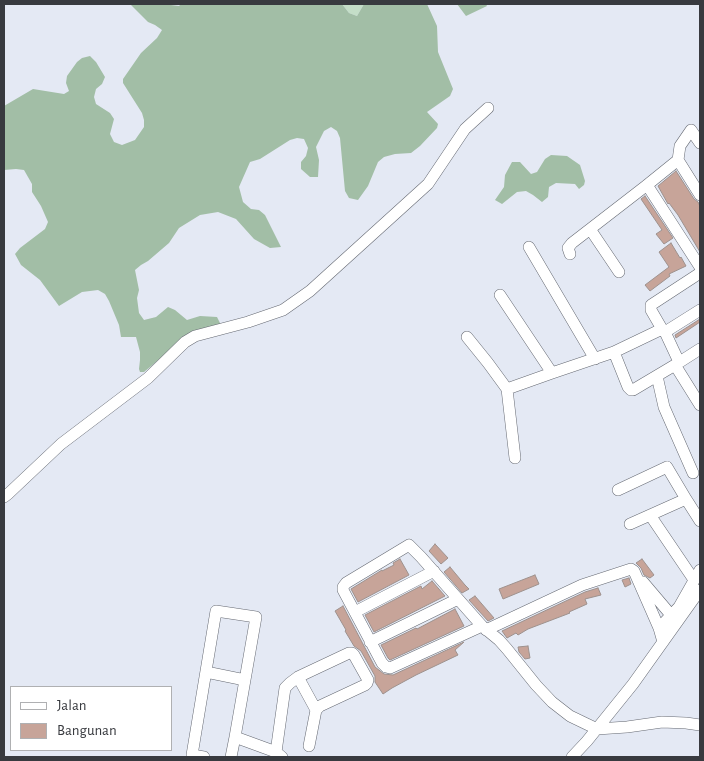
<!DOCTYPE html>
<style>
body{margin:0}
#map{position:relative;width:704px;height:761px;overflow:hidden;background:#e4e9f4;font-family:"Alegreya Sans",sans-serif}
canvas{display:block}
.frame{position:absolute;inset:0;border:5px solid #383a3f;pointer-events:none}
.legend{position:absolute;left:10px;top:686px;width:162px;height:65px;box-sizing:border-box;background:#fff;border:1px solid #afb0b2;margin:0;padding:6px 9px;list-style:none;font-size:15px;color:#383a3f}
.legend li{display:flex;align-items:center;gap:10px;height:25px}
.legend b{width:25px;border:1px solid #afb0b2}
</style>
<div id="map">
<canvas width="704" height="761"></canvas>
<div class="frame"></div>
<ul class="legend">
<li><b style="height:6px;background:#fff"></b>Jalan</li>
<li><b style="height:14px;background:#c7a499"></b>Bangunan</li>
</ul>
</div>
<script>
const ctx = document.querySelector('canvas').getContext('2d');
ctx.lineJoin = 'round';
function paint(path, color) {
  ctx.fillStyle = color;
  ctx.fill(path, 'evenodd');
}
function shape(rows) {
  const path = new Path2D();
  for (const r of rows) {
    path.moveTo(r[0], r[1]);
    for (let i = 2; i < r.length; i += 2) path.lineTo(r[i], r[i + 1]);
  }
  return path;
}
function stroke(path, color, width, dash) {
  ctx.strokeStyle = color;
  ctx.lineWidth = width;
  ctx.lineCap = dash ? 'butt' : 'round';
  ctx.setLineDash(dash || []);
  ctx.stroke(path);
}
const green = shape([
 [342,4,364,4,357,16,349,13]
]);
const forest = shape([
 [130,4,169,4,171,5,179,6,181,4,342,4,349,13,357,16,364,4,427,4,437,26,438,52,453,89,450,96,427,112,438,124,437,128,420,146,411,153,395,154,384,157,378,162,368,186,358,200,349,198,345,191,340,138,337,131,331,127,324,131,316,147,319,160,318,177,310,177,301,169,301,162,306,156,308,148,304,139,297,138,290,140,260,159,250,162,239,187,243,202,251,209,259,210,265,215,281,247,270,248,254,239,236,219,218,212,200,215,179,228,169,243,148,261,141,265,135,270,139,290,137,298,139,313,144,320,156,317,168,307,175,310,187,320,200,316,217,317,221,325,189,335,144,372,140,372,139,369,140,360,140,352,136,337,121,337,119,325,109,301,105,294,98,290,82,292,59,306,40,280,21,265,15,254,20,248,45,229,48,222,41,206,32,192,32,184,24,170,16,169,4,170,4,106,33,89,64,94,69,91,66,83,67,76,77,62,82,58,90,56,96,62,105,77,102,84,96,89,94,97,96,104,110,113,114,119,110,134,114,142,122,145,135,140,144,127,144,120,142,113,123,83,123,79,141,53,157,38,162,30,155,25,148,22],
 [457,4,486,4,487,6,466,16],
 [551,155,567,156,580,165,585,181,584,185,579,189,575,184,556,183,549,187,548,197,542,202,533,195,526,191,517,192,502,204,495,200,504,187,505,175,512,162,520,162,531,174,537,172,545,159]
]);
const building = shape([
 [676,171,694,199,698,202,700,206,700,252,678,215,669,203,668,204,658,186,676,171],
 [645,196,673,238,664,244,656,234,662,230,641,199,645,196],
 [671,243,680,258,681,257,686,266,669,274,670,276,650,291,645,285,669,267,659,252,671,243],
 [700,319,700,322,676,338,675,335,700,319],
 [435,544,448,558,441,564,429,551,435,544],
 [400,559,409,575,358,602,351,589,382,570,382,571,394,565,393,563,400,559],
 [642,559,654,575,650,578,644,575,641,568,636,563,642,559],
 [450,567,465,585,469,589,462,593,444,572,450,567],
 [535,575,539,584,503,599,499,589,535,575],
 [629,578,631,584,625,587,622,580,629,578],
 [432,581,445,596,374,632,365,615,421,586,422,589,432,581],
 [598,588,601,595,585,599,587,604,569,612,570,613,528,629,518,635,516,633,507,638,502,631,585,592,598,588],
 [475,596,494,618,488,621,469,600,475,596],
 [343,606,375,667,384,674,393,675,464,642,455,650,458,655,416,675,392,688,383,694,375,682,375,676,361,651,354,646,345,631,346,630,335,611,343,606],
 [455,609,464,626,390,660,388,658,381,645,416,628,417,629,455,609],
 [528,646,530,658,525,659,519,652,518,647,528,646]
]);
const minor = shape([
 [700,143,691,130,680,146,678,160,700,195],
 [647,185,678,160],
 [590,229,619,272],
 [529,247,595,359],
 [570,254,568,248,572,243,647,185,700,267],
 [500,295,552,373],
 [665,332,700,310],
 [467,337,488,363,507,389,552,373,614,352,662,329],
 [614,352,628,387,631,390,633,390,675,365,700,349],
 [679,362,665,332,662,329,651,310,651,305,700,273],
 [675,365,700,405],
 [657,376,664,407,693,473],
 [507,389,515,458],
 [618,490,667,467,686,499],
 [4,497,8,494,61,444,148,378,185,342,195,336,248,322,283,310,310,291,428,184,465,129,488,108],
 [650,515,694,580],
 [630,524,686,499,700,521],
 [643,582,671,615],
 [355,612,434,571],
 [482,626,390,668,386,667,382,663,343,590,343,587,346,583,409,545,421,557,482,626,499,640,507,649,536,685,552,702,570,716,597,729,627,727,662,722,686,723,700,725],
 [659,628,679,607,700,570],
 [486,630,582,585,631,569,634,571,659,628,663,642],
 [370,642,458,599],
 [206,672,245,680],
 [298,677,316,710],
 [204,757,192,755,216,611,256,617,235,737,276,752],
 [231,757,235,737],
 [282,757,276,752,285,688,290,683,298,677,349,653,352,653,354,655,368,680,367,683,365,685,320,706,316,710,309,746],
 [572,757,587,741,633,684,700,590]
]);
paint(green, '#c4dec8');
paint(forest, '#a2bea6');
paint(building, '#c7a499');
stroke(building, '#9d918d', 1);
stroke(minor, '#656972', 12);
stroke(minor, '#fff', 11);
</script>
